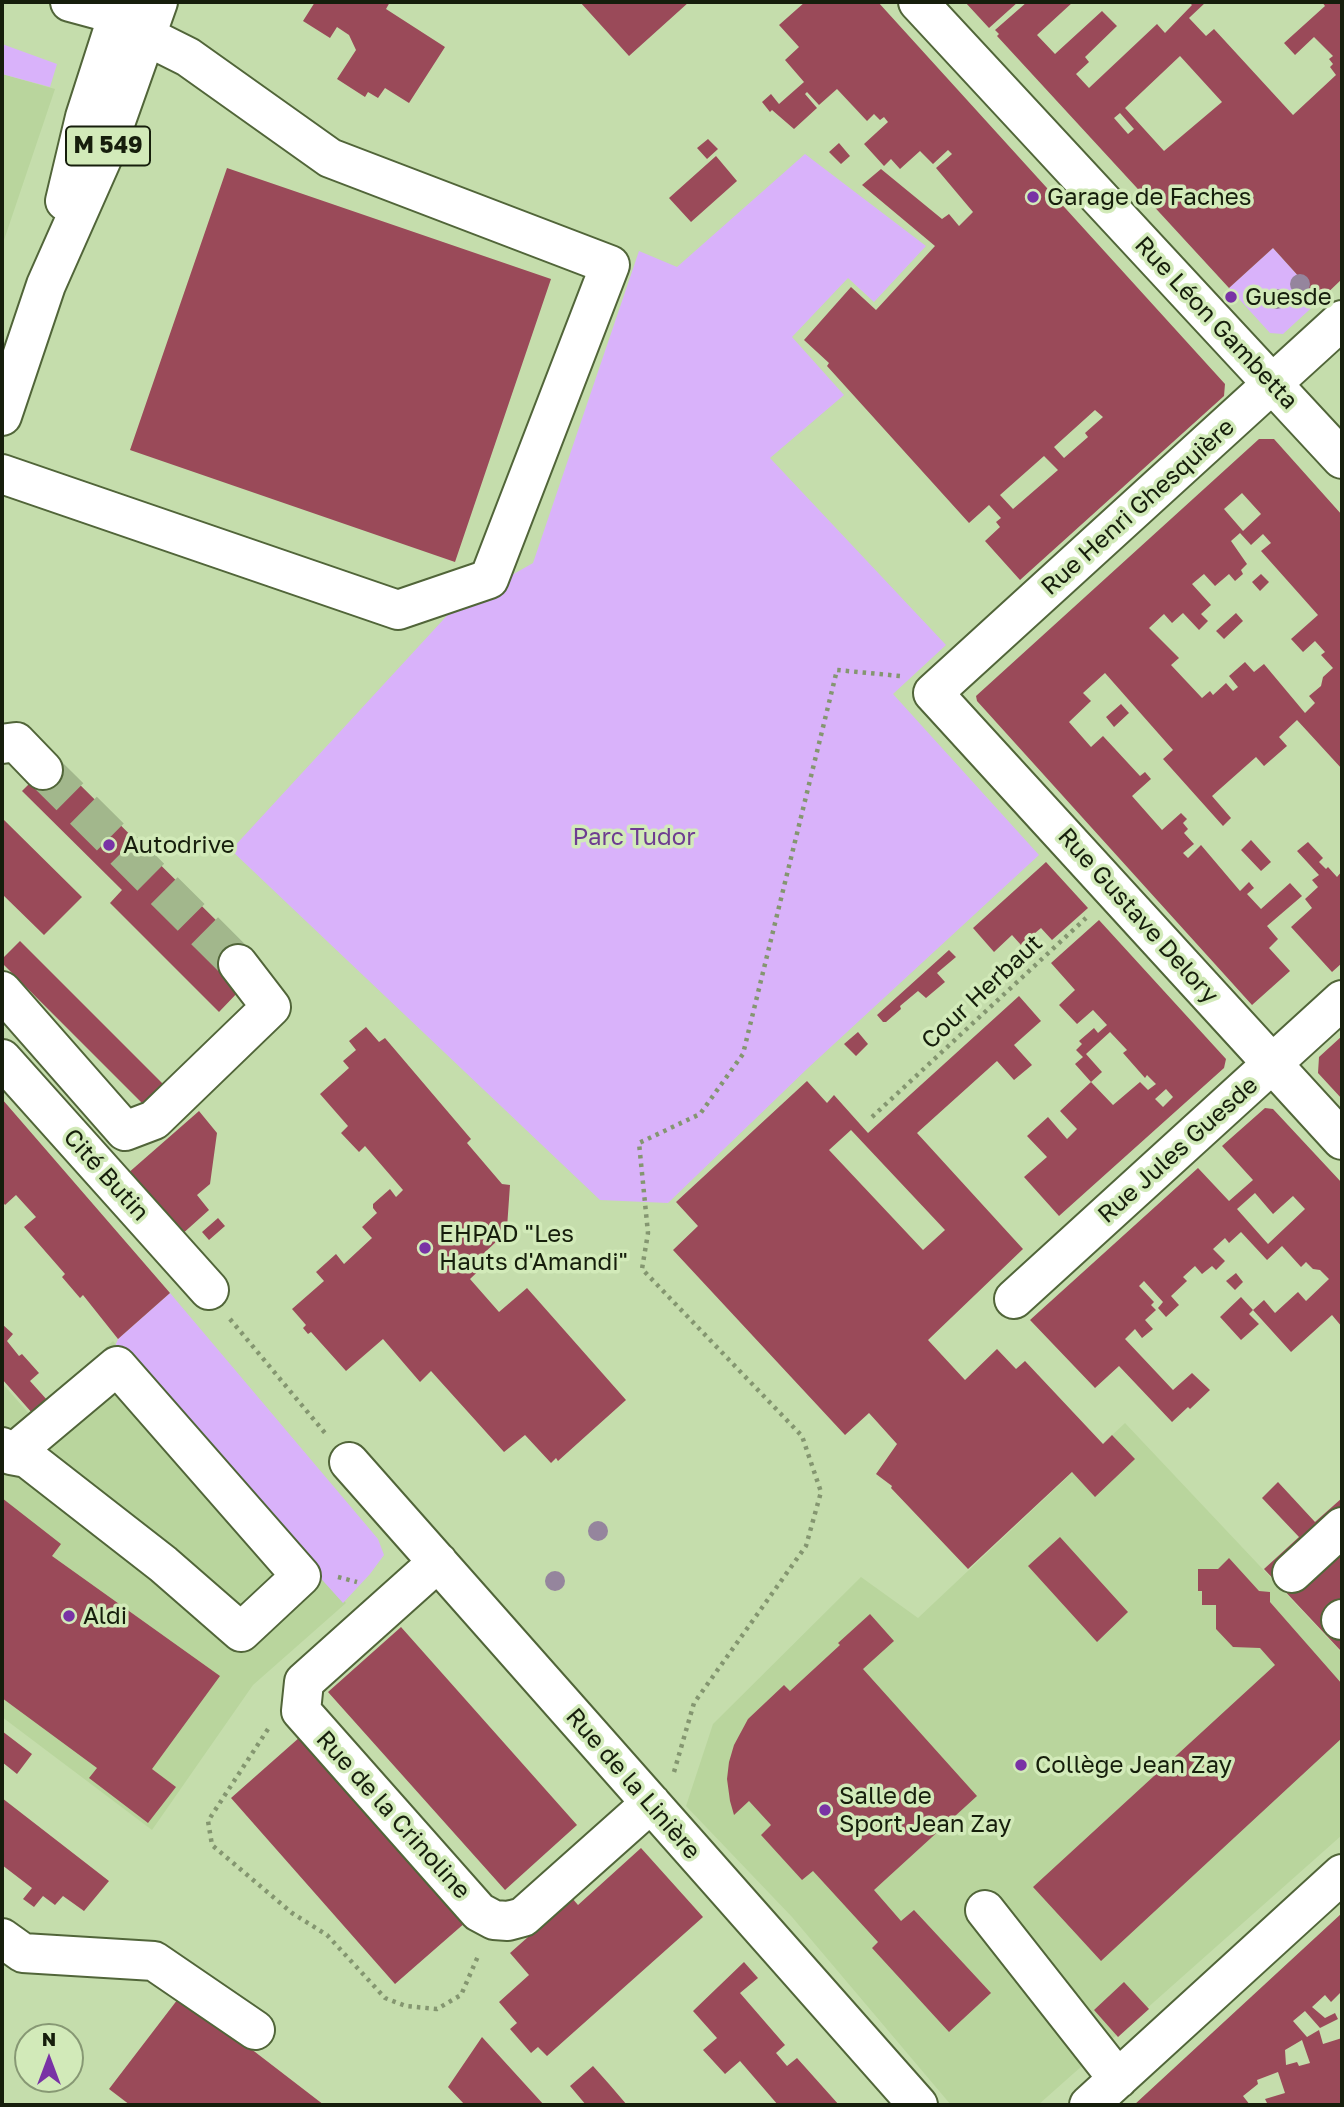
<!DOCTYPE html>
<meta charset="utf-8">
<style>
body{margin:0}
#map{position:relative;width:1344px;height:2107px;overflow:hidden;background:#c5ddac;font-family:"Golos Text",sans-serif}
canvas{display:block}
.frame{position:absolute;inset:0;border:4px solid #161e0c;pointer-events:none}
.north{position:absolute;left:14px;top:2023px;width:70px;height:70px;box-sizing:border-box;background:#d2eab9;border:2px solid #879874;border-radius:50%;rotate:0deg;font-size:19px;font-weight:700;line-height:28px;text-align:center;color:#161e0c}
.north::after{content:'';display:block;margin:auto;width:24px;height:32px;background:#7932a5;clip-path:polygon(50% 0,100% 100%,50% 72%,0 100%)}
</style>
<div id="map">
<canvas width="1344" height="2107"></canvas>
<div class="frame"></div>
<div class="north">N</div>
</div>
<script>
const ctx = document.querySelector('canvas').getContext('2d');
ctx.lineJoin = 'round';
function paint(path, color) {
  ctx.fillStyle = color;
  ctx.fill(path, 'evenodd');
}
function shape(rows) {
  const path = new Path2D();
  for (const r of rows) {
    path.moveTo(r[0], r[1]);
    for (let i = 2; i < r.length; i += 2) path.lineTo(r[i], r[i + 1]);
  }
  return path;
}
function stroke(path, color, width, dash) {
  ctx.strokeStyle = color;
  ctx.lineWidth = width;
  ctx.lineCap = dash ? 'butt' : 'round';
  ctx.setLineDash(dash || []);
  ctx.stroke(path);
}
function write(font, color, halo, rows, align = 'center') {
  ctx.font = font + ' "Golos Text",sans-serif';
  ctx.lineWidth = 7;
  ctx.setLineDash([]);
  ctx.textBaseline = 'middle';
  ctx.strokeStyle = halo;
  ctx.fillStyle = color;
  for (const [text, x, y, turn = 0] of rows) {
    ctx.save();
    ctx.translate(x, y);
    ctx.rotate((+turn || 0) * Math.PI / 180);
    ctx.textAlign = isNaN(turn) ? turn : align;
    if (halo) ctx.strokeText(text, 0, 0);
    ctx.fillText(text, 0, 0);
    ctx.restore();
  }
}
const built = shape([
 [2,74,55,89,2,246],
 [113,1341,346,1603,253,1685,152,1830,2,1717,2,1383,32,1417],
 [1125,1423,1340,1651,1342,1650,1342,1835,1038,2105,951,2105,792,1917,686,1806,713,1724,861,1577,918,1618]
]);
const green = shape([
 [2,44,57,64,50,87,2,74],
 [805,154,926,246,874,302,848,278,792,337,844,395,770,458,946,645,893,694,1039,855,808,1068,668,1203,600,1200,231,850,454,608,533,563,639,251,677,267],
 [1273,248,1320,300,1283,334,1270,333,1229,288],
 [170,1293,378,1539,384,1555,370,1574,343,1603,114,1349,118,1339]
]);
const building = shape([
 [315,2,390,2,386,9,445,47,409,103,385,88,378,98,368,92,365,97,337,79,356,50,349,35,337,27,330,38,303,21],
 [580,2,689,2,629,56],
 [805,2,878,2,1225,384,1224,396,1020,580,985,541,1000,527,996,522,1001,518,989,505,969,523,827,366,829,363,804,340,851,287,876,310,935,246,862,185,881,169,942,219,949,214,959,226,973,212,936,168,952,154,948,150,933,164,920,151,900,169,891,159,884,166,864,144,888,122,884,117,880,120,874,114,867,121,837,89,819,105,807,92,805,94,817,108,794,129,772,110,770,112,762,102,771,94,779,104,804,82,785,60,799,47,779,25],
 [1095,410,1103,417,1085,433,1088,437,1064,458,1054,447],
 [1044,456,1058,470,1013,509,1000,495],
 [965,2,1018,2,989,28],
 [1027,2,1073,2,1037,35,1055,54,1102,11,1117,26,1085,57,1089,62,1076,74,1089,88,1157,24,1165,33,1192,5,1189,2,1206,2,1189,18,1206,36,1214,29,1293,115,1336,75,1330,67,1333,64,1329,59,1333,56,1314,37,1295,55,1284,43,1325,6,1322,2,1342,2,1342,279,1320,300,1273,248,1229,288,997,36,999,34,995,30],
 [1180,56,1222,102,1164,151,1125,108],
 [1120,113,1134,129,1128,134,1114,118],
 [708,139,718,149,707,159,697,148],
 [839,143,850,156,841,164,829,152],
 [716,156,737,181,691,222,669,198],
 [227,168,551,279,455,562,130,450],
 [1259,439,1274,439,1342,515,1342,769,1297,720,1279,737,1287,746,1264,766,1256,757,1212,796,1231,818,1223,826,1163,759,1173,750,1105,673,1083,693,1091,701,1069,722,1091,747,1103,736,1140,776,1145,772,1151,779,1132,796,1162,830,1181,813,1187,819,1183,823,1188,829,1184,833,1194,844,1183,853,1188,858,1201,845,1240,891,1249,882,1254,888,1247,894,1261,909,1290,883,1302,896,1267,926,1278,939,1269,948,1290,971,1252,1005,977,701,976,696],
 [1242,493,1261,514,1243,531,1224,509],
 [1240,533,1251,545,1263,534,1271,543,1261,551,1318,615,1291,639,1303,652,1315,641,1325,652,1321,655,1333,668,1323,677,1321,686,1309,696,1315,703,1305,713,1264,664,1254,672,1245,662,1229,676,1238,687,1233,691,1226,683,1213,695,1210,691,1202,698,1171,665,1179,658,1149,628,1164,614,1172,623,1183,613,1199,630,1208,621,1201,614,1211,605,1192,584,1204,574,1215,586,1229,574,1235,581,1243,574,1241,570,1247,564,1231,541],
 [1261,574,1269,582,1260,591,1252,582],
 [1236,613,1243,621,1224,639,1216,631],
 [1121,704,1129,713,1114,727,1106,717],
 [54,759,249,953,241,989,219,1012,110,903,122,890,22,791],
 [2,818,82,897,44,935,2,894],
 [1251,840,1271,862,1261,871,1241,850],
 [1308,842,1323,858,1319,862,1326,869,1328,867,1337,877,1342,871,1342,963,1332,972,1291,927,1312,908,1305,899,1318,887,1312,880,1319,875,1297,851],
 [1046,862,1088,908,1052,940,1041,928,1021,945,1012,935,994,952,973,928],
 [1099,920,1226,1059,1224,1068,1059,1216,1024,1177,1047,1157,1027,1136,1048,1117,1067,1139,1077,1129,1060,1111,1091,1082,1113,1105,1140,1082,1148,1090,1156,1084,1147,1075,1145,1078,1123,1053,1127,1050,1110,1032,1086,1054,1102,1072,1091,1082,1075,1064,1083,1057,1076,1050,1082,1044,1079,1041,1094,1028,1098,1033,1107,1025,1093,1010,1077,1024,1059,1005,1075,990,1051,963],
 [1166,1089,1173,1097,1163,1107,1155,1099],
 [20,941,166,1087,146,1107,2,963,2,959],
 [949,950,956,957,937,973,945,982,926,998,918,991,900,1006,901,1009,886,1022,883,1022,877,1015],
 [1019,996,1041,1021,1014,1045,1032,1065,1014,1080,997,1061,917,1133,1023,1249,928,1340,965,1380,997,1349,1016,1369,1025,1361,1103,1444,1112,1435,1135,1459,1095,1497,1072,1472,968,1569,891,1488,892,1486,876,1474,897,1444,869,1413,845,1435,673,1250,698,1226,676,1202,807,1081,827,1103,834,1095,868,1133],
 [851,1130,945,1230,923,1250,829,1150],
 [366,1027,379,1042,385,1038,471,1139,467,1143,502,1184,510,1185,506,1242,498,1240,482,1255,488,1262,470,1279,499,1312,527,1288,626,1400,558,1461,556,1458,551,1463,525,1435,504,1452,431,1371,420,1382,383,1339,346,1371,311,1332,308,1334,303,1328,306,1325,292,1309,324,1281,316,1272,336,1254,344,1264,372,1238,362,1227,377,1213,373,1208,373,1204,390,1189,396,1197,403,1190,365,1146,359,1152,341,1133,348,1126,320,1094,349,1068,343,1061,356,1050,349,1041],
 [858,1032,868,1044,856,1056,844,1044],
 [1342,1036,1342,1099,1318,1073,1319,1057],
 [2,1099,170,1293,118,1339,83,1295,80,1298,62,1277,65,1274,24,1227,36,1217,16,1195,5,1205,2,1201],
 [1265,1108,1273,1109,1342,1183,1342,1327,1332,1315,1291,1352,1253,1310,1264,1300,1275,1313,1298,1292,1306,1301,1329,1279,1320,1270,1313,1269,1306,1262,1301,1267,1282,1246,1267,1260,1241,1232,1229,1243,1225,1238,1213,1249,1225,1261,1216,1270,1212,1266,1202,1274,1195,1266,1183,1277,1187,1281,1171,1296,1179,1305,1166,1317,1158,1308,1163,1302,1144,1281,1139,1286,1154,1302,1151,1305,1156,1310,1145,1320,1153,1329,1142,1338,1135,1329,1125,1339,1173,1390,1192,1373,1210,1390,1190,1409,1188,1407,1172,1422,1119,1366,1095,1388,1030,1320,1198,1168,1229,1201,1253,1180,1222,1146],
 [1255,1193,1273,1214,1293,1196,1305,1209,1268,1244,1237,1209],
 [199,1111,217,1133,210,1184,197,1195,209,1210,180,1236,127,1174],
 [218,1218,225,1226,209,1240,202,1232],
 [1236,1273,1243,1282,1235,1290,1226,1281],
 [1241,1297,1253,1310,1249,1314,1259,1324,1241,1340,1220,1317],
 [2,1324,13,1334,7,1341,19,1356,22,1354,39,1373,30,1381,48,1401,33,1414,2,1379],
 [1278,1482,1315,1522,1342,1498,1341,1651,1264,1569,1299,1537,1262,1498],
 [2,1498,61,1544,52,1556,220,1676,152,1769,176,1787,148,1823,89,1778,97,1768,2,1698],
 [1060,1537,1128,1612,1097,1642,1028,1566],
 [1229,1558,1259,1591,1270,1592,1270,1602,1342,1684,1342,1738,1101,1961,1033,1887,1275,1665,1260,1648,1233,1647,1216,1629,1216,1605,1202,1605,1202,1591,1198,1591,1198,1569,1218,1569],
 [870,1614,894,1641,863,1669,977,1796,874,1890,901,1921,914,1910,991,1993,949,2032,872,1948,878,1942,813,1871,802,1880,761,1835,771,1825,749,1801,734,1815,730,1801,727,1779,729,1762,734,1745,748,1719,784,1685,790,1691,840,1645,838,1643],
 [401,1627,577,1825,505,1890,328,1692],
 [2,1731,32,1754,17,1774,2,1762],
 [300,1737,466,1922,395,1984,231,1798],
 [2,1798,109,1881,84,1911,63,1896,55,1905,43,1896,34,1907,23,1899,32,1888,2,1865],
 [641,1848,703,1917,547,2056,538,2047,531,2053,510,2029,517,2023,499,2002,529,1975,510,1953,572,1898,578,1905],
 [1342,1913,1342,1991,1331,2002,1325,1995,1312,2007,1325,2018,1335,2013,1338,2019,1320,2028,1305,2011,1293,2021,1307,2037,1319,2030,1323,2044,1342,2038,1342,2105,1268,2105,1265,2099,1285,2093,1278,2072,1257,2080,1258,2084,1243,2096,1250,2105,1134,2105],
 [1302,2040,1310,2063,1299,2066,1297,2062,1286,2065,1285,2050],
 [744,1962,758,1978,740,1993,785,2045,776,2053,787,2066,797,2058,839,2105,778,2105,740,2061,725,2074,703,2050,717,2038,693,2011],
 [1124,1982,1149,2009,1118,2037,1094,2010],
 [181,1995,324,2105,130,2105,109,2089],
 [482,2037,544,2105,465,2105,448,2087],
 [593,2066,609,2084,627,2105,586,2105,570,2086]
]);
const minorTunnel = shape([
 [43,770,238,964]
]);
const path = shape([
 [872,1117,1086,918],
 [230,1319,325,1433],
 [338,1577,357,1582],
 [268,1729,208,1821,212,1845,292,1913,327,1935,385,1998,406,2006,437,2009,461,1995,479,1954],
 [674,1772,694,1703,806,1546,821,1492,802,1436,642,1269,648,1233,639,1143,700,1114,743,1054,837,670,900,676]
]);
const minor = shape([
 [70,2,118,15],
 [918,2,1342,459],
 [1342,320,933,693,1342,1140],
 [2,474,398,610,489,579,610,265,330,158,188,57,146,36],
 [2,744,16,742,43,770],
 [2,991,125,1131,154,1120,271,1007,238,964],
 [2,1059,209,1290],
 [1014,1299,1342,1000],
 [2,1447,11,1455,27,1458,163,1564,241,1632,301,1576,117,1366,11,1455],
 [349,1462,918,2105],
 [438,1562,304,1682,301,1711,479,1912,494,1920,508,1921,523,1917,651,1803],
 [1292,1573,1342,1527],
 [1341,1620,1342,1619],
 [985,1910,1118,2079],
 [2,1938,23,1953,154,1961,255,2030],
 [1089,2105,1342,1874]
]);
const major = shape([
 [65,201,85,117,122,2],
 [2,416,46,285,105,152,158,2]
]);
const trees = [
 [1300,284],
 [1277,299],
 [598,1531],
 [555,1581]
];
const markers = [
 [1033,197,7,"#7932a5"],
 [1231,297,7,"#7932a5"],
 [109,845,7,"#7932a5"],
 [425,1248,7,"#7932a5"],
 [69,1616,7,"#7932a5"],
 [1021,1765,7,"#7932a5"],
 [825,1810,7,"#7932a5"]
];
const shields = [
 [108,146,84]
];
const shieldNames = [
 ["M 549",108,146]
];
const poiNames = [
 ["Garage de Faches",1047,197],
 ["Guesde",1245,297],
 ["Autodrive",123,845],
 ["EHPAD \"Les",439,1234],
 ["Hauts d'Amandi\"",439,1262],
 ["Aldi",83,1616],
 ["Collège Jean Zay",1035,1765],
 ["Salle de",839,1796],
 ["Sport Jean Zay",839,1824]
];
const streetNames = [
 ["Rue Léon Gambetta",1216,323,47],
 ["Rue Henri Ghesquière",1138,507,-42],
 ["Rue Gustave Delory",1138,916,48],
 ["Cour Herbaut",982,992,-43],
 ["Rue Jules Guesde",1178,1150,-42],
 ["Cité Butin",106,1175,48],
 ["Rue de la Linière",633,1784,49],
 ["Rue de la Crinoline",393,1815,48]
];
const parkNames = [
 ["Parc Tudor",634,837]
];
paint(built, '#b9d59d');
paint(green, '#d9b2fa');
paint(building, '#9a4a59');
stroke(minorTunnel, '#a2b78c', 38, [38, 19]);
stroke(minor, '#516539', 42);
stroke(major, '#516539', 42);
stroke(path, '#849670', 4.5, [3.5, 5]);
stroke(minor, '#fff', 38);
stroke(major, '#fff', 38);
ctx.fillStyle = '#95859d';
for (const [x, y] of trees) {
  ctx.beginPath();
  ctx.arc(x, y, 10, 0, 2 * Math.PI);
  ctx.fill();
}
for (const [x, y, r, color] of markers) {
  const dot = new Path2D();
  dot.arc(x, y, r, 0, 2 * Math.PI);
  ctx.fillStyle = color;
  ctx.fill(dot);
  stroke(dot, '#d2eab9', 2.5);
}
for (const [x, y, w] of shields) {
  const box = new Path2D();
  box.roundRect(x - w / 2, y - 19.5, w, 39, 5);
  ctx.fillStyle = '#d2eab9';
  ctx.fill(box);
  stroke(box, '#161e0c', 2);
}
write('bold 23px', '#161e0c', null, shieldNames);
write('24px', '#161e0c', '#d2eab9', poiNames, 'left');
write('24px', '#161e0c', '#d2eab9', streetNames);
write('24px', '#6e3d91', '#d2eab9', parkNames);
</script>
